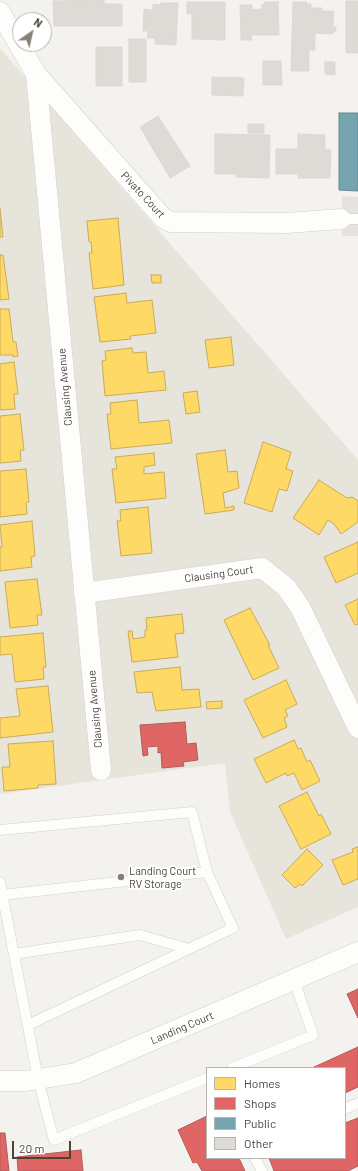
<!DOCTYPE html>
<style>
body{margin:0}
#map{position:relative;width:358px;height:1171px;overflow:hidden;background:#f4f2ee;font-family:Barlow,sans-serif}
canvas{display:block}
.legend{position:absolute;left:206px;top:1067px;width:140px;height:92px;box-sizing:border-box;background:#fff;border:1px solid #b7b4b0;margin:0;padding:5px 7px;list-style:none;font-size:12px;color:#4b4439}
.legend li{display:flex;align-items:center;gap:8px;height:20px}
.legend b{width:20px;border:1px solid #b7b4b0}
.north{position:absolute;left:12px;top:12px;width:40px;height:40px;box-sizing:border-box;background:#fff;border:1px solid #b7b4b0;border-radius:50%;rotate:34deg;font-size:11px;font-weight:700;line-height:16px;text-align:center;color:#4b4439}
.north::after{content:'';display:block;margin:auto;width:14px;height:18px;background:#868178;clip-path:polygon(50% 0,100% 100%,50% 72%,0 100%)}
.scale{position:absolute;left:12px;top:1141px;width:59px;height:18px;box-sizing:border-box;border:2px solid #4b4439;border-top:0;padding-left:5px;font-size:12px;line-height:14px;white-space:nowrap;color:#4b4439;-webkit-text-stroke:3px #fff;paint-order:stroke}
</style>
<div id="map">
<canvas width="358" height="1171"></canvas>
<ul class="legend">
<li><b style="height:11px;background:#ffd966"></b>Homes</li>
<li><b style="height:11px;background:#e06666"></b>Shops</li>
<li><b style="height:11px;background:#76a5af"></b>Public</li>
<li><b style="height:11px;background:#dedbd6"></b>Other</li>
</ul>
<div class="north">N</div>
<div class="scale">20 m</div>
</div>
<script>
const ctx = document.querySelector('canvas').getContext('2d');
ctx.lineJoin = 'round';
function paint(path, color) {
  ctx.fillStyle = color;
  ctx.fill(path, 'evenodd');
}
function shape(rows) {
  const path = new Path2D();
  for (const r of rows) {
    path.moveTo(r[0], r[1]);
    for (let i = 2; i < r.length; i += 2) path.lineTo(r[i], r[i + 1]);
  }
  return path;
}
function stroke(path, color, width, dash) {
  ctx.strokeStyle = color;
  ctx.lineWidth = width;
  ctx.lineCap = dash ? 'butt' : 'round';
  ctx.setLineDash(dash || []);
  ctx.stroke(path);
}
function write(font, color, halo, rows, align = 'center') {
  ctx.font = font + ' Barlow,sans-serif';
  ctx.lineWidth = 4;
  ctx.setLineDash([]);
  ctx.textBaseline = 'middle';
  ctx.strokeStyle = halo;
  ctx.fillStyle = color;
  for (const [text, x, y, turn = 0] of rows) {
    ctx.save();
    ctx.translate(x, y);
    ctx.rotate((+turn || 0) * Math.PI / 180);
    ctx.textAlign = isNaN(turn) ? turn : align;
    if (halo) ctx.strokeText(text, 0, 0);
    ctx.fillText(text, 0, 0);
    ctx.restore();
  }
}
const residential = shape([
 [0,48,358,460,358,907,286,939,230,812,225,763,0,794]
]);
const parking = shape([
 [342,196,358,197,358,236,342,236]
]);
const homes = shape([
 [0,209,3,237,0,237,0,209],
 [118,218,124,285,93,289,89,253,92,253,91,242,89,242,87,221,118,218],
 [0,255,3,255,9,299,0,300,0,255],
 [151,275,161,275,161,283,152,283,151,275],
 [126,293,127,303,152,300,156,333,130,336,131,339,100,342,94,297,126,293],
 [0,309,9,309,13,342,16,342,18,356,13,357,13,355,0,355,0,309],
 [231,337,234,365,209,368,205,340,231,337],
 [132,348,133,353,146,352,148,373,164,371,166,390,105,396,102,361,106,360,105,351,132,348],
 [14,362,18,394,14,394,15,409,0,410,0,364,14,362],
 [197,391,200,412,186,414,183,393,197,391],
 [137,400,139,423,169,420,172,443,111,449,107,414,111,414,110,403,137,400],
 [20,414,24,450,20,450,21,461,0,463,0,416,20,414],
 [263,442,291,452,286,469,293,471,287,491,279,489,272,512,244,503,263,442],
 [225,450,228,472,237,471,239,488,223,493,225,508,234,506,234,510,205,514,196,454,225,450],
 [154,453,155,465,144,467,144,474,164,472,166,498,116,503,112,469,117,469,115,457,154,453],
 [26,469,29,502,26,503,27,514,0,517,0,471,26,469],
 [319,480,347,498,352,497,358,501,358,522,341,534,334,524,328,520,319,535,293,518,319,480],
 [148,507,152,553,121,556,117,521,121,521,120,510,148,507],
 [32,521,35,556,31,557,32,567,0,571,0,547,2,547,0,525,32,521],
 [358,542,358,573,336,583,324,557,358,542],
 [37,579,42,615,37,615,38,625,10,628,5,582,37,579],
 [358,599,358,624,355,625,345,605,358,599],
 [250,608,270,645,268,645,279,668,253,680,224,620,250,608],
 [182,614,184,633,175,634,178,657,132,662,128,631,132,631,133,639,145,637,145,630,147,630,146,618,182,614],
 [43,633,46,667,43,667,44,679,15,682,12,654,0,655,0,637,43,633],
 [180,667,182,690,199,689,201,707,156,711,152,692,137,693,134,672,180,667],
 [286,680,297,704,285,710,288,716,284,718,287,727,263,738,244,700,286,680],
 [48,686,53,732,0,738,0,718,20,716,16,689,48,686],
 [222,701,222,708,207,709,206,702,222,701],
 [294,740,298,749,301,748,307,762,310,760,320,781,302,790,294,773,287,776,286,773,266,783,254,759,294,740],
 [53,741,56,784,38,785,38,788,4,791,2,767,10,767,8,744,53,741],
 [307,792,319,816,321,814,331,834,301,849,279,806,307,792],
 [358,847,358,879,343,885,332,860,353,852,352,849,358,847],
 [307,849,323,865,302,886,300,884,295,888,282,875,307,849]
]);
const shops = shape([
 [185,722,187,744,196,743,198,760,183,762,184,766,162,768,161,752,158,753,158,746,147,747,148,755,143,756,140,725,185,722],
 [358,989,358,1018,347,994,358,989],
 [358,1047,358,1087,345,1093,345,1068,312,1068,358,1047],
 [207,1116,207,1158,239,1158,245,1171,202,1171,197,1162,193,1163,178,1130,207,1116],
 [358,1118,358,1166,348,1171,274,1171,269,1158,345,1158,345,1123,358,1118],
 [0,1133,5,1133,9,1171,0,1171,0,1133],
 [81,1150,83,1171,18,1171,17,1157,81,1150]
]);
const public = shape([
 [339,113,358,113,358,191,339,190,339,113]
]);
const building = shape([
 [104,0,104,4,122,4,122,26,54,26,53,1,104,0],
 [346,1,358,1,358,53,346,53,346,1],
 [187,2,225,2,225,40,192,39,192,14,187,14,187,2],
 [265,2,278,2,279,35,251,35,252,40,241,40,240,5,252,5,252,10,262,9,262,4,265,4,265,2],
 [293,2,307,2,306,4,311,4,311,8,322,8,321,11,334,11,333,27,336,27,336,31,333,32,333,34,315,33,315,50,309,50,309,71,291,71,293,2],
 [161,3,178,3,176,45,155,44,155,38,147,38,148,31,143,31,144,9,153,10,153,4,161,5,161,3],
 [129,39,146,39,146,82,129,82,129,39],
 [96,47,122,47,122,86,96,86,96,47],
 [263,61,281,61,282,85,263,85,263,61],
 [325,62,335,62,335,75,325,74,325,62],
 [212,77,244,78,243,96,212,95,212,77],
 [158,116,190,166,170,178,140,127,158,116],
 [248,124,264,124,264,133,248,133,248,124],
 [215,134,270,135,269,178,236,177,236,174,215,174,215,134],
 [298,134,325,135,325,149,331,150,330,178,298,178,298,174,276,174,276,149,298,149,298,134]
]);
const service = shape([
 [341,219,358,219],
 [0,830,192,812,207,872,233,928,28,1025],
 [0,882,38,1079,54,1140,207,1078],
 [2,895,207,872],
 [14,954,140,935,189,949],
 [232,1068,313,1035,294,980],
 [345,1109,358,1103],
 [255,1158,262,1171]
]);
const minor = shape([
 [0,12,36,74,101,770],
 [36,74,163,218,171,222,286,223,341,219],
 [84,593,262,568,286,587,300,607,358,728],
 [0,1081,26,1081,76,1073,358,952]
]);
const markers = [
 [121,877,4,"#868178"]
];
const streetNames = [
 ["Pivato Court",143,195,47],
 ["Clausing Avenue",65,387,-95],
 ["Clausing Court",219,574,-8],
 ["Clausing Avenue",95,709,-95],
 ["Landing Court",182,1028,-23]
];
const poiNames = [
 ["Landing Court",129,871],
 ["RV Storage",129,884]
];
paint(residential, '#e7e4dc');
paint(parking, '#e6e3df');
paint(homes, '#ffd966');
stroke(homes, '#c9ac58', 1);
paint(shops, '#e06666');
stroke(shops, '#b35c58', 1);
paint(public, '#76a5af');
stroke(public, '#69888c', 1);
paint(building, '#dedbd6');
stroke(building, '#dcd9d4', 1);
stroke(service, '#d2d0cb', 11);
stroke(minor, '#d2d0cb', 21);
stroke(service, '#fdfdfc', 10);
stroke(minor, '#fdfdfc', 20);
for (const [x, y, r, color] of markers) {
  const dot = new Path2D();
  dot.arc(x, y, r, 0, 2 * Math.PI);
  ctx.fillStyle = color;
  ctx.fill(dot);
  stroke(dot, '#fff', 1.5);
}
write('11px', '#4b4439', '#fff', streetNames);
write('11px', '#4b4439', '#fff', poiNames, 'left');
</script>
